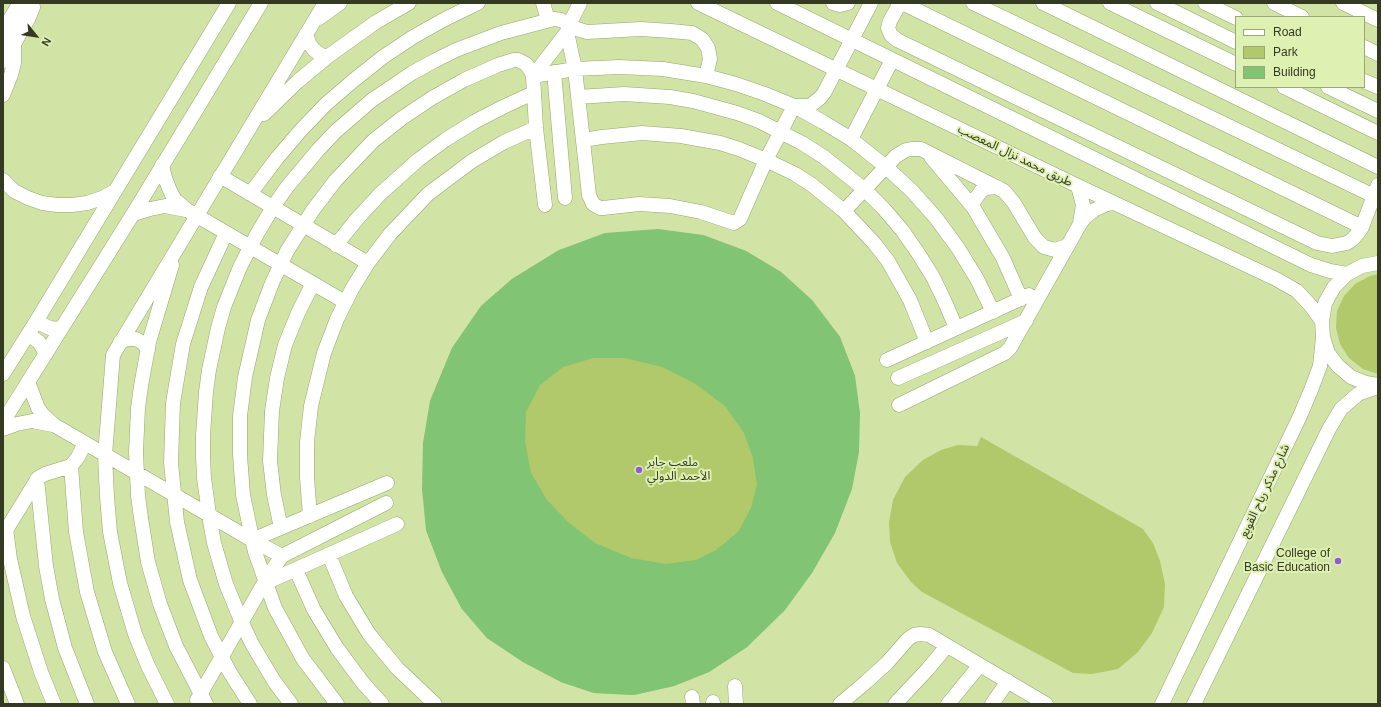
<!DOCTYPE html>
<meta charset="utf-8">
<style>
body{margin:0}
#map{position:relative;width:1381px;height:707px;overflow:hidden;background:#d2e3a6;font-family:Helvetica,sans-serif}
canvas{display:block}
.frame{position:absolute;inset:0;border:4px solid #343a22;pointer-events:none}
.legend{position:absolute;left:1235px;top:16px;width:130px;height:72px;box-sizing:border-box;background:#dff0b3;border:1px solid #9ba779;margin:0;padding:5px 7px;list-style:none;font-size:12px;color:#343a22}
.legend li{display:flex;align-items:center;gap:8px;height:20px}
.legend b{width:20px;border:1px solid #9ba779}
.north{position:absolute;left:16px;top:16px;width:40px;height:40px;-webkit-text-stroke:3px #dff0b3;paint-order:stroke;rotate:120deg;font-size:11px;font-weight:700;line-height:16px;text-align:center;color:#343a22}
.north::after{content:'';display:block;margin:auto;width:14px;height:18px;background:#343a22;clip-path:polygon(50% 0,100% 100%,50% 72%,0 100%)}
</style>
<div id="map">
<canvas width="1381" height="707"></canvas>
<div class="frame"></div>
<ul class="legend">
<li><b style="height:5px;background:#fff"></b>Road</li>
<li><b style="height:11px;background:#b1c86b"></b>Park</li>
<li><b style="height:11px;background:#81c473"></b>Building</li>
</ul>
<div class="north">N</div>
</div>
<script>
const ctx = document.querySelector('canvas').getContext('2d');
ctx.lineJoin = 'round';
function paint(path, color) {
  ctx.fillStyle = color;
  ctx.fill(path, 'evenodd');
}
function shape(rows) {
  const path = new Path2D();
  for (const r of rows) {
    path.moveTo(r[0], r[1]);
    for (let i = 2; i < r.length; i += 2) path.lineTo(r[i], r[i + 1]);
  }
  return path;
}
function stroke(path, color, width, dash) {
  ctx.strokeStyle = color;
  ctx.lineWidth = width;
  ctx.lineCap = dash ? 'butt' : 'round';
  ctx.setLineDash(dash || []);
  ctx.stroke(path);
}
function write(font, color, halo, rows, align = 'center') {
  ctx.font = font + ' Helvetica,"Noto Sans Arabic",sans-serif';
  ctx.lineWidth = 4;
  ctx.setLineDash([]);
  ctx.textBaseline = 'middle';
  ctx.strokeStyle = halo;
  ctx.fillStyle = color;
  for (const [text, x, y, turn = 0] of rows) {
    ctx.save();
    ctx.translate(x, y);
    ctx.rotate((+turn || 0) * Math.PI / 180);
    ctx.textAlign = isNaN(turn) ? turn : align;
    if (halo) ctx.strokeText(text, 0, 0);
    ctx.fillText(text, 0, 0);
    ctx.restore();
  }
}
const green = shape([
 [703,235,746,251,781,272,812,300,840,337,855,376,785,610,747,647,709,672,674,686,634,695,594,693,561,682,523,662,487,638,462,609,442,572,426,530,430,401,452,348,481,306,512,279,559,250],
 [1378,274,1378,374,1363,369,1349,358,1340,344,1336,328,1337,311,1344,296,1355,284,1370,276],
 [981,437,1143,529,1153,543,1160,561,1165,584,1164,607,1152,633,1138,652,1118,669,1092,674,1073,673,922,592,911,582,897,563,890,542,889,522,893,500,905,477,923,460,941,450,958,445,977,446]
]);
const building = shape([
 [658,229,703,235,746,251,781,272,812,300,840,337,855,376,860,413,859,452,852,489,835,533,812,573,785,610,747,647,709,672,674,686,634,695,594,693,561,682,523,662,487,638,462,609,442,572,426,530,422,489,423,443,430,401,452,348,481,306,512,279,559,250,605,233],
 [593,358,625,358,662,367,694,383,725,406,744,433,753,458,757,485,751,508,738,532,716,550,696,560,666,564,631,558,595,543,568,522,547,500,531,473,525,441,526,412,540,385,563,367]
]);
const minor = shape([
 [543,3,548,20],
 [698,3,1078,186,1276,279,1297,291,1311,306,1322,321],
 [777,3,1311,265,1330,271,1347,274],
 [833,3,840,5,848,3],
 [900,3,890,21,888,28,891,35,897,40,1317,243,1332,246,1347,243,1353,239,1358,233,1362,227,1378,185],
 [902,3,1362,227],
 [973,3,1374,196],
 [1043,3,1378,167],
 [1110,3,1236,64],
 [1157,3,1236,42],
 [1205,3,1236,18],
 [1274,3,1302,17],
 [1343,3,1378,20],
 [319,18,340,3],
 [567,32,575,69,589,195,593,204,600,208,603,208,639,204,670,206,701,212,734,223,740,219,766,160,794,106,805,106,811,105,820,98,824,93,871,3],
 [306,34,309,43,314,50,321,55,327,57],
 [1364,47,1378,54],
 [554,72,565,198],
 [533,76,575,69,619,67,663,69,706,76,736,84,765,94,794,106,823,122,851,139,885,166,912,191,936,218,958,248,977,279,993,312],
 [533,76,567,32,569,25,580,3],
 [1364,81,1378,87],
 [1284,87,1378,133],
 [1328,87,1378,111],
 [3,95,11,75,14,63,14,39],
 [578,97,624,94,670,97,693,101,737,113,759,121,802,143,824,157,864,189,884,209,902,230,918,253,933,277,945,302,956,328],
 [264,114,297,82,327,57,376,22,409,3],
 [851,139,892,60],
 [583,140,602,137,642,133,681,136,720,143,739,149,766,160,795,174,812,185,844,211,874,243,888,261,910,300,927,342],
 [931,157,973,207,1003,258,1021,299],
 [162,165,165,178,171,193,175,200,187,210,345,302],
 [220,176,368,263],
 [3,180,14,191,28,198,42,203,57,205,72,205,87,203,102,198,115,191],
 [1078,186,1083,205,1080,223],
 [250,194,277,158,301,130,326,104,354,80,383,57,413,37,445,19,478,3],
 [973,207,974,201,981,191,986,188,997,187],
 [844,211,896,156,906,150,911,149,921,149,1004,191,1014,203,1035,238,1044,247,1055,250,1067,246],
 [133,214,150,209,165,206,186,210],
 [226,233,201,287,183,344,173,403,171,463,177,522,190,580,211,636,229,671,250,704],
 [336,245,357,219,380,194,418,160,445,140,474,122,503,107,533,93],
 [1378,263,1362,266,1347,274,1334,287,1325,303,1322,321,1323,337,1328,353,1338,366,1351,377,1366,383,1378,385],
 [172,265,149,342,141,386,138,408,136,452,138,496,141,518,148,562,160,604,176,646,206,704],
 [37,320,41,324,50,328,61,329],
 [28,334,39,342,46,354],
 [120,342,127,339,136,339,143,343,148,350],
 [887,360,1029,295],
 [3,374,37,320,229,3],
 [898,378,1026,321],
 [28,382,38,408,43,415,54,425,252,540,282,556],
 [899,405,1005,353,1010,348,1080,224,1084,218,1094,210,1107,204,1113,203],
 [3,422,133,214,261,3],
 [3,429,17,424,32,421,53,425],
 [71,466,76,532,87,592,105,652,128,704],
 [37,479,46,566,52,599,65,648,87,704],
 [310,516,307,478,307,442,311,406,324,353,337,319,352,289,368,263,390,234,428,194,472,161,504,142,536,128],
 [281,528,274,495,270,461,272,411,277,378,285,345,298,313,313,283],
 [6,529,10,559,23,616,41,672,54,704],
 [3,535,38,478,45,474,71,466,78,457,85,443],
 [252,540,387,483],
 [329,555,346,596,369,634,397,668,435,704],
 [296,570,314,610,337,648,363,683,382,704],
 [265,583,397,524],
 [3,668,17,704],
 [735,686,736,704],
 [692,697,693,704],
 [197,700,268,576,282,556,386,503],
 [713,702,713,704],
 [167,704,148,666,135,634,120,583,110,532,107,497,105,455,113,355,325,3],
 [291,704,274,681,252,644,242,623,226,584,214,543,210,521,204,478,203,457,203,435,206,392,209,370,218,328,224,307,240,267,257,234,273,207,287,187,318,150,335,132,372,100,412,73,434,61,456,50,501,33,554,19,561,20,577,29,587,32,641,29,671,31,692,33,702,39,708,48,710,59,706,76],
 [337,704,303,659,275,608,255,552,243,495,240,455,240,416,245,377,258,320,272,283,287,251,313,210,335,181,373,141,402,118,432,98,464,80,498,65,514,60,518,60,526,64,531,71,533,76,536,128,545,205],
 [840,704,866,682,887,663,908,639,914,635,920,634,929,635,1046,704],
 [895,704,927,670,947,646],
 [948,704,980,665],
 [992,704,1008,681],
 [1162,704,1300,416,1311,390,1320,366,1323,337],
 [1194,704,1329,429,1341,409,1358,394,1378,387]
]);
const major = shape([
 [3,59,27,17,31,7]
]);
const highway = shape([
 [3,37,24,3]
]);
const markers = [
 [639,470,4,"#8f5cd5"],
 [1338,561,4,"#8f5cd5"]
];
const streetNames = [
 ["طريق محمد نزال المعصب",1015,156,26],
 ["شارع مذكر رباح القوبع",1265,491,-65]
];
const poiNames = [
 ["ملعب جابر",647,463],
 ["الأحمد الدولي",647,477],
 ["College of",1330,554,"right"],
 ["Basic Education",1330,568,"right"]
];
paint(green, '#b1c86b');
paint(building, '#81c473');
stroke(minor, '#97a66c', 15);
stroke(major, '#97a66c', 19);
stroke(highway, '#97a66c', 22);
stroke(minor, '#fff', 14);
stroke(major, '#fff', 18);
stroke(highway, '#fff', 21);
for (const [x, y, r, color] of markers) {
  const dot = new Path2D();
  dot.arc(x, y, r, 0, 2 * Math.PI);
  ctx.fillStyle = color;
  ctx.fill(dot);
  stroke(dot, '#dff0b3', 1.5);
}
write('12px', '#343a22', '#dff0b3', streetNames);
write('12px', '#343a22', '#dff0b3', poiNames, 'left');
</script>
